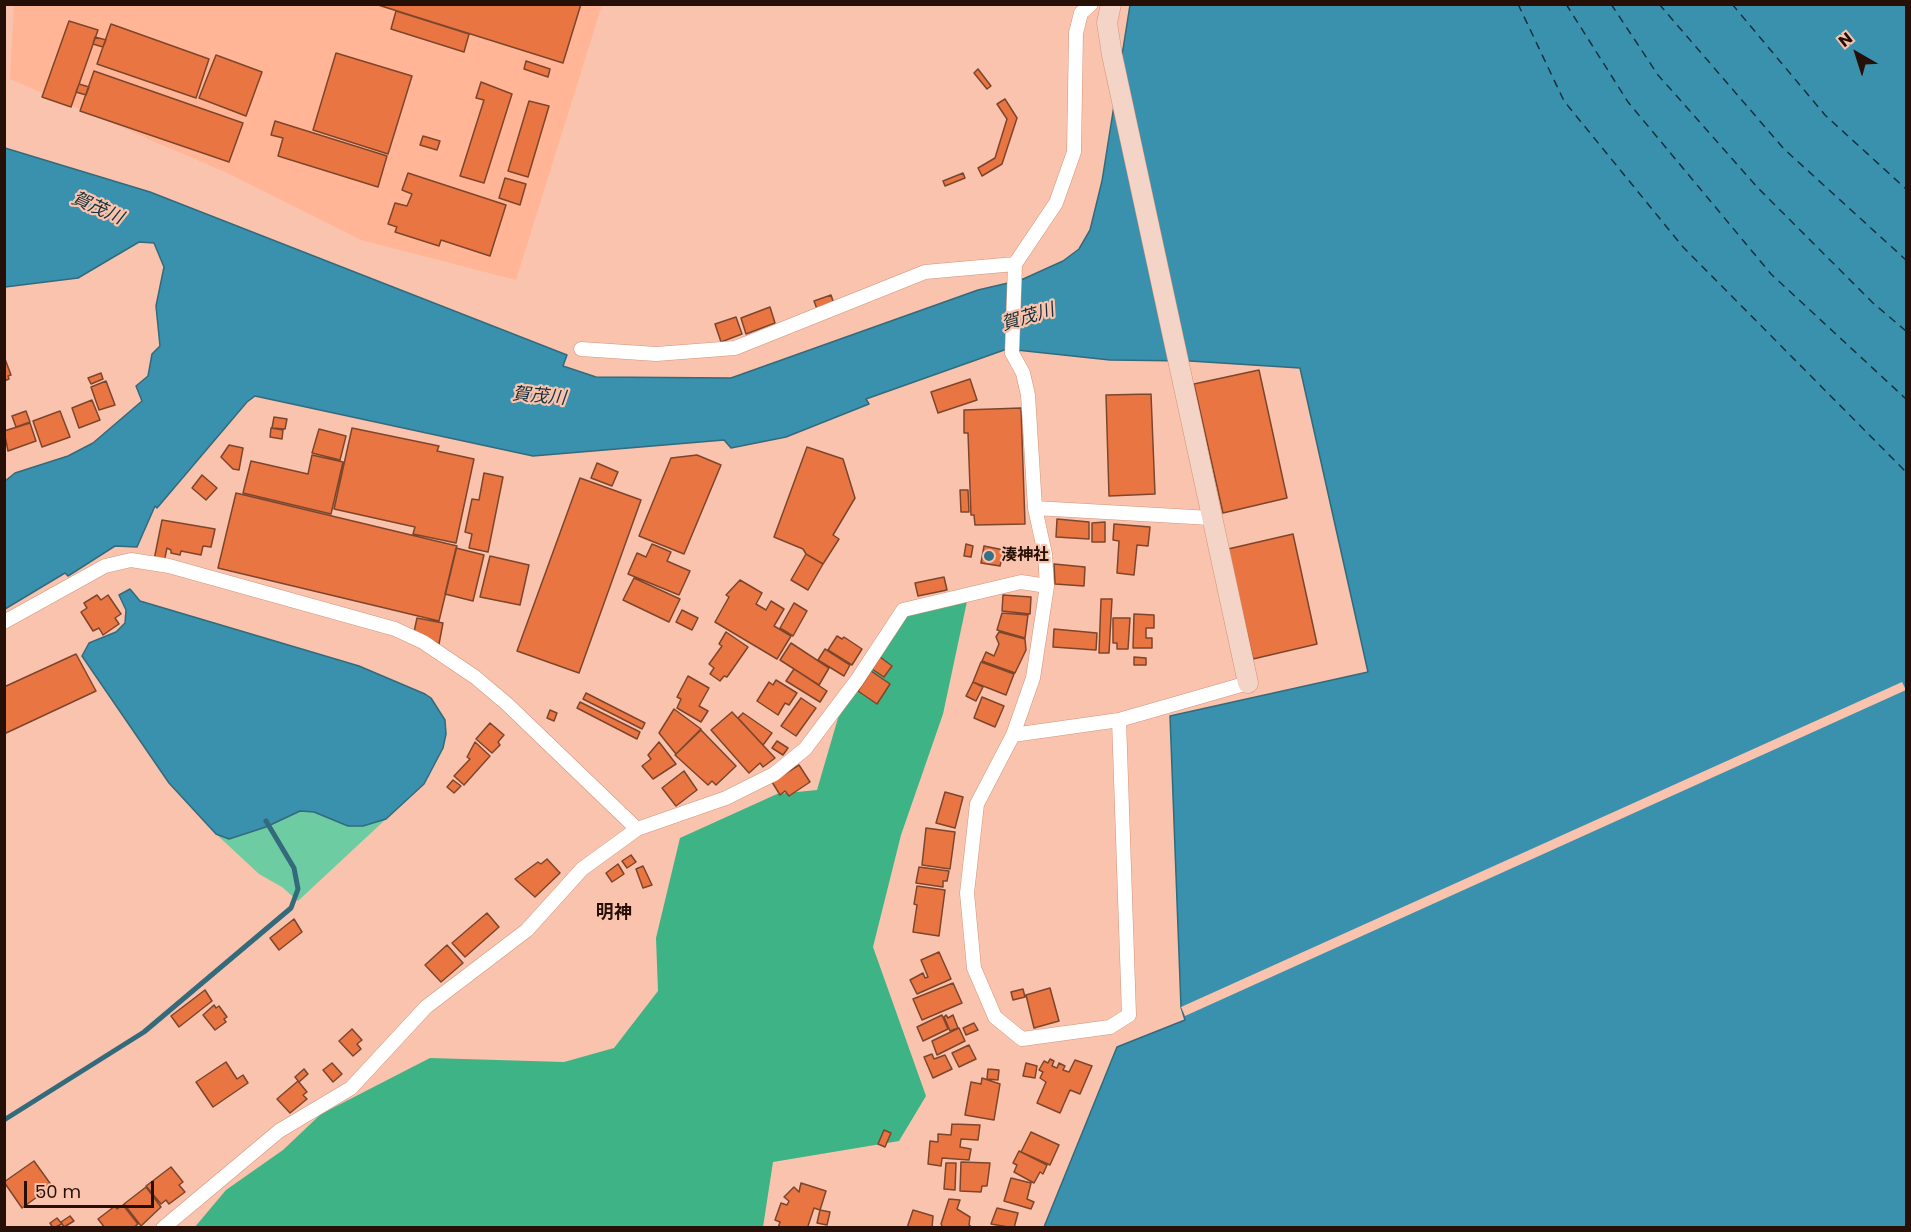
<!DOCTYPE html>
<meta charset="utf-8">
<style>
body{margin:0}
#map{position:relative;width:1911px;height:1232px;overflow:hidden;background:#f9c3ad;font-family:Poppins,sans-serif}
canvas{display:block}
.frame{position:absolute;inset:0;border:6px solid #260f06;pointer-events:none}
.north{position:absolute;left:1827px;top:24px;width:60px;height:60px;-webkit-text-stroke:4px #f9c3ad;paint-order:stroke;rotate:321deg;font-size:16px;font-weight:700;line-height:24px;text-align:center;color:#260f06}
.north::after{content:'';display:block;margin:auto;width:21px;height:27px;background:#260f06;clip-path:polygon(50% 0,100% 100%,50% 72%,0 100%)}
.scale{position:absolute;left:24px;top:1181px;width:130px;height:27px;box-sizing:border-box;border:3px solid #260f06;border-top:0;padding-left:8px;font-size:18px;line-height:21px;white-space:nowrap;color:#260f06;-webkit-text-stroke:4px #f9c3ad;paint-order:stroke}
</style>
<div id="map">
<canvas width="1911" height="1232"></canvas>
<div class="frame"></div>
<div class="north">N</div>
<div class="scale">50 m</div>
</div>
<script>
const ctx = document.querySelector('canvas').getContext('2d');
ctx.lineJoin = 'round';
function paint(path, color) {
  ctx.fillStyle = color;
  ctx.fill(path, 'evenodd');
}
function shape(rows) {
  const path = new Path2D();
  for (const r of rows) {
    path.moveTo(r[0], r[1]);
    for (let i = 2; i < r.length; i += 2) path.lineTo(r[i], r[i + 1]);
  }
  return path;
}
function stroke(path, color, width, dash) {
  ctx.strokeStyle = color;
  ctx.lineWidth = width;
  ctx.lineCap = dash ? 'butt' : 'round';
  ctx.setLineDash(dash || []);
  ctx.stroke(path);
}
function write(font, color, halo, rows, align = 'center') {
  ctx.font = font + ' Poppins,"Noto Sans JP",sans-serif';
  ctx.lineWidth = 4.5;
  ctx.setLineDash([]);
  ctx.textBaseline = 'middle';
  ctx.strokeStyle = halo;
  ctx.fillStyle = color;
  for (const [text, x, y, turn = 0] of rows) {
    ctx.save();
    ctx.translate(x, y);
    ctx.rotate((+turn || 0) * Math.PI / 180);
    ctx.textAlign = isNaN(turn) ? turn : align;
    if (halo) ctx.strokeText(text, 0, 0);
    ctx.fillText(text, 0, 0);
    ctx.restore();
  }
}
const built = shape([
 [14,5,602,5,516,280,361,240,225,172,10,79]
]);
const green = shape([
 [300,811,314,812,348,826,363,826,386,819,298,901,282,887,259,874,216,834,229,839,266,827]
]);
const forest = shape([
 [969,592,943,714,901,835,873,947,926,1096,899,1141,773,1162,763,1227,194,1228,226,1190,283,1150,321,1114,430,1058,564,1062,614,1048,658,991,656,938,680,838,777,794,817,790,838,718,904,616]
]);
const water = shape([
 [1130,5,1906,5,1906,1227,1044,1227,1117,1047,1185,1020,1181,1007,1170,716,1368,672,1300,368,1190,361,1110,360,1007,349,866,399,869,404,786,437,731,448,724,440,533,456,255,396,247,402,157,508,155,506,137,547,115,546,68,576,65,573,5,609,5,481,15,473,68,456,93,443,142,401,136,386,148,376,152,354,160,346,156,306,164,267,154,243,139,242,78,278,5,287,5,148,150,192,567,355,563,366,596,377,731,378,978,290,1021,280,1063,261,1079,249,1090,230,1102,181,1130,5],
 [130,589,140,601,359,666,425,694,431,698,445,720,446,734,443,748,424,784,386,819,363,826,348,826,314,812,300,811,266,827,229,839,216,834,169,783,82,656,89,643,116,632,125,623,126,610,119,595,130,589]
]);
const pier = shape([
 [1902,682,1906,690,1185,1016,1181,1007]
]);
const stream = shape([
 [4,1120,144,1032,291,908,298,889,294,868,266,821]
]);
const ferry = shape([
 [1518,4,1564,101,1683,247,1906,472],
 [1566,4,1628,102,1771,274,1906,399],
 [1611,4,1658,75,1758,188,1873,303,1906,331],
 [1659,4,1784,149,1906,260],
 [1732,4,1825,115,1906,189]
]);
const building = shape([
 [375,4,581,4,563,63,375,4],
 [396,11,469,34,464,52,391,29,396,11],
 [69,21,98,30,71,107,42,97,69,21],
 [111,24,209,59,196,98,97,64,111,24],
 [95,37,106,40,103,47,93,44,95,37],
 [336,53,412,76,388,154,313,130,336,53],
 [216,55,262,72,246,116,199,98,216,55],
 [526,61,550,69,548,77,524,69,526,61],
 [978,69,991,86,987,89,974,73,978,69],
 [94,71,243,123,229,162,80,111,94,71],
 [481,82,512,94,484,183,460,176,484,100,476,98,481,82],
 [79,84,89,87,86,95,76,92,79,84],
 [1005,99,1017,118,1002,164,982,176,978,168,995,158,1007,119,997,104,1005,99],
 [529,101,549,106,528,177,508,171,529,101],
 [275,121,387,156,378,187,278,156,283,138,271,135,275,121],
 [423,136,440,141,437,150,420,145,423,136],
 [408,173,506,205,490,256,441,240,439,246,395,232,397,227,388,224,395,203,407,206,412,194,402,190,408,173],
 [963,173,965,178,945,186,943,181,963,173],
 [505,178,526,184,520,205,499,198,505,178],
 [831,295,834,304,817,309,814,301,831,295],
 [770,307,775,323,746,334,741,318,770,307],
 [736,317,742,334,721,342,715,324,736,317],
 [5,359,11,375,8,376,9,379,4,381,5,359],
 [1259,370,1287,498,1223,513,1194,384,1259,370],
 [101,373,103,379,91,384,88,378,101,373],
 [970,379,977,400,938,413,931,392,970,379],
 [106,381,115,405,99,410,91,387,106,381],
 [1151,394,1155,494,1109,496,1106,395,1151,394],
 [92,400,100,420,79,428,72,408,92,400],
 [1021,408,1025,524,975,525,974,515,971,515,968,433,964,433,964,410,1021,408],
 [26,411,30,422,16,427,12,416,26,411],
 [60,411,70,437,42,447,33,421,60,411],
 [274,417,287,419,285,429,272,428,274,417],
 [30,423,36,441,8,451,4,431,30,423],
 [271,428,283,430,282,439,270,437,271,428],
 [352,428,439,446,437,451,474,459,456,543,413,534,415,527,334,509,352,428],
 [319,429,346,436,340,460,312,453,319,429],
 [229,445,243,448,239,470,233,469,221,457,229,445],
 [807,447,843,459,855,498,833,535,839,539,823,564,806,554,803,549,774,537,807,447],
 [312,455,343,462,331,514,243,493,251,461,308,474,312,455],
 [697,455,721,465,684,554,639,536,671,458,697,455],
 [597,463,618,472,612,486,591,478,597,463],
 [484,473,503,477,488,552,469,548,472,534,465,532,472,499,479,500,484,473],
 [202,475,217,488,206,500,192,488,202,475],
 [580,478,641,500,579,673,517,651,580,478],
 [960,490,968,490,969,512,961,512,960,490],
 [236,493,457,546,439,621,218,568,236,493],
 [1057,519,1089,522,1089,539,1056,537,1057,519],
 [162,520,215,529,211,547,203,546,201,555,181,551,180,555,171,553,171,550,167,548,164,562,154,560,162,520],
 [1105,522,1105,542,1092,542,1092,523,1105,522],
 [1114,524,1150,527,1148,546,1137,545,1134,575,1117,573,1119,541,1113,540,1114,524],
 [1293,534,1317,644,1253,659,1228,549,1293,534],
 [652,544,671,552,667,561,690,571,679,595,628,574,637,553,646,557,652,544],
 [966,544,973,546,971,557,964,556,966,544],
 [984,546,1004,550,1000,566,981,563,984,546],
 [456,548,484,555,473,601,445,594,456,548],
 [806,554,823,564,808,590,791,580,806,554],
 [490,556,529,565,520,605,480,597,490,556],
 [1054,564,1085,567,1084,586,1055,584,1054,564],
 [944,577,947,590,918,596,915,583,944,577],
 [634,578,680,599,669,622,623,600,634,578],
 [740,580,762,593,756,604,766,610,771,601,784,609,774,626,791,636,777,659,715,622,729,597,726,595,740,580],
 [97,595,101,600,108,595,121,614,115,618,119,624,103,635,99,628,93,631,81,612,87,608,84,603,97,595],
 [1003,595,1031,597,1030,614,1002,611,1003,595],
 [1101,599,1112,599,1109,653,1099,653,1101,599],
 [794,603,807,611,793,636,780,628,794,603],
 [682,610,698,618,692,630,676,622,682,610],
 [1002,613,1028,615,1025,638,997,630,1002,613],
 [1134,614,1154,615,1154,628,1146,628,1146,638,1152,638,1152,648,1133,648,1134,614],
 [417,618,443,623,439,644,414,632,417,618],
 [1113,618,1130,618,1128,649,1117,649,1117,643,1113,643,1113,618],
 [1054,629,1097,633,1096,650,1053,647,1054,629],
 [726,632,748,647,727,677,724,676,720,681,710,674,714,668,709,664,722,646,719,644,726,632],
 [999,632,1025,639,1026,650,1015,673,982,661,986,652,994,656,999,644,996,637,999,632],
 [837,636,842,639,844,637,862,649,852,665,828,650,837,636],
 [791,643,829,668,819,685,780,660,791,643],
 [825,649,850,665,844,676,818,660,825,649],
 [76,654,96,691,4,734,4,687,76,654],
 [880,657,892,666,884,677,872,669,880,657],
 [1134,657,1146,658,1146,665,1134,665,1134,657],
 [981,662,1014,674,1006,695,973,682,981,662],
 [794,669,827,691,820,702,786,681,794,669],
 [871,671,890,684,877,704,858,691,871,671],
 [688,676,709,688,699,706,708,711,701,722,677,708,681,699,677,697,688,676],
 [776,680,797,693,789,705,785,703,778,715,757,701,769,682,773,685,776,680],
 [973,682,983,687,976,701,966,696,973,682],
 [586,693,645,723,642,729,583,699,586,693],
 [982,697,1004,706,995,727,974,718,982,697],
 [801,698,816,708,796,736,781,726,801,698],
 [580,702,640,732,637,739,577,708,580,702],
 [674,709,701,729,676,754,659,733,674,709],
 [550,710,557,713,554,721,547,718,550,710],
 [732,712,775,758,763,767,760,763,749,773,711,730,732,712],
 [743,713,772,733,763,745,738,718,743,713],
 [490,723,504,735,498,742,500,745,492,753,476,739,490,723],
 [701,730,736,766,716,785,712,781,708,785,675,755,701,730],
 [777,741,788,748,783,755,772,748,777,741],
 [475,742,490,756,464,785,454,776,470,759,467,757,475,742],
 [659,742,676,764,653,779,642,766,651,759,648,755,659,742],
 [799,765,810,782,789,796,785,791,780,795,772,782,799,765],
 [684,771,697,790,676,806,662,788,684,771],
 [453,780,461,786,454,793,447,787,453,780],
 [945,792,963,797,955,828,936,823,945,792],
 [926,828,955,832,950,869,922,865,926,828],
 [631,855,636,862,627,868,622,861,631,855],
 [547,859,560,873,535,897,515,879,538,862,541,864,547,859],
 [618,864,624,874,612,882,606,873,618,864],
 [643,866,652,885,643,888,636,869,643,866],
 [919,867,949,871,947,881,943,881,943,887,916,883,919,867],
 [917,886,945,890,939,936,913,932,917,905,914,904,917,886],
 [487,913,499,927,465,957,452,943,487,913],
 [294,919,302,932,279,950,270,938,294,919],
 [447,945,463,963,441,982,425,965,447,945],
 [939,952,951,979,917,994,910,980,923,973,925,978,928,977,921,960,939,952],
 [953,983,962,1003,922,1020,913,999,953,983],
 [1050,988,1059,1021,1034,1028,1026,995,1050,988],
 [1023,989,1025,997,1013,1000,1011,992,1023,989],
 [205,990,212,1001,179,1027,171,1016,205,990],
 [214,1005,216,1008,219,1006,227,1017,224,1019,226,1022,215,1030,203,1015,214,1005],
 [942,1015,948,1029,923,1041,917,1027,942,1015],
 [946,1015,948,1018,953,1015,958,1028,950,1031,944,1017,946,1015],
 [974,1023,978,1030,966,1035,963,1028,974,1023],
 [959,1028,965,1041,937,1055,932,1041,959,1028],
 [352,1029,362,1040,357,1044,361,1049,353,1056,339,1041,352,1029],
 [969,1045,976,1059,959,1067,952,1053,969,1045],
 [932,1054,934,1059,945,1055,952,1069,933,1078,924,1057,932,1054],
 [1050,1059,1054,1061,1052,1066,1057,1068,1059,1063,1065,1066,1063,1070,1069,1072,1075,1060,1092,1066,1080,1094,1070,1090,1060,1113,1037,1103,1046,1082,1040,1078,1043,1072,1039,1070,1044,1061,1048,1063,1050,1059],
 [226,1062,237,1079,243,1075,248,1083,213,1107,196,1082,226,1062],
 [332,1063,342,1074,333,1082,323,1070,332,1063],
 [1026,1063,1037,1066,1035,1078,1023,1076,1026,1063],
 [304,1069,308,1074,299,1082,295,1077,304,1069],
 [988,1069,999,1070,998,1080,987,1079,988,1069],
 [982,1078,1000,1084,994,1120,965,1115,971,1082,981,1084,982,1078],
 [298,1081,307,1092,303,1095,307,1099,290,1113,277,1099,298,1081],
 [952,1124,980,1125,978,1140,961,1139,960,1147,971,1149,969,1160,942,1158,941,1166,928,1164,930,1141,938,1142,938,1134,951,1135,952,1124],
 [884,1130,891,1133,885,1147,878,1144,884,1130],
 [1031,1132,1059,1145,1050,1165,1021,1152,1031,1132],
 [1019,1151,1047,1165,1043,1174,1040,1172,1034,1183,1014,1172,1017,1165,1013,1163,1019,1151],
 [34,1161,52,1186,22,1208,4,1182,34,1161],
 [961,1162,990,1163,987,1186,982,1186,981,1192,960,1191,961,1162],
 [946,1163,956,1163,955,1190,944,1189,946,1163],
 [171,1167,183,1182,179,1185,185,1192,169,1204,166,1200,161,1204,146,1186,171,1167],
 [1011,1178,1031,1183,1027,1199,1034,1202,1031,1209,1004,1201,1011,1178],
 [801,1183,826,1191,820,1210,814,1208,808,1226,811,1228,778,1228,780,1222,775,1220,781,1203,787,1205,789,1201,784,1197,794,1187,799,1192,801,1183],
 [146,1187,161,1207,141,1226,124,1204,146,1187],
 [949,1199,960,1200,957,1209,970,1217,969,1225,973,1228,943,1228,941,1224,949,1199],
 [123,1205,138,1224,133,1228,105,1228,98,1219,115,1206,117,1209,123,1205],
 [997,1208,1018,1213,1014,1228,991,1224,997,1208],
 [820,1210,830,1212,827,1225,817,1223,820,1210],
 [913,1210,933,1216,932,1228,907,1228,913,1210],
 [70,1216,74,1221,64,1227,61,1222,70,1216],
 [57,1218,62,1224,53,1228,50,1223,57,1218]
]);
const street = shape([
 [1091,4,1081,13,1076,33,1074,152,1056,203,1015,264,1012,353,1023,373,1028,395,1035,508,1045,554,1047,586,1033,678,1013,735,977,804,967,893,974,968,995,1017,1022,1039,1110,1027,1129,1015,1119,720],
 [581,349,656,354,735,348,925,272,1015,264],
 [1035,508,1211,518],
 [4,622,105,566,131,560,169,566,395,629,423,642,475,677,507,704,637,829],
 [1013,735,1119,720,1248,683],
 [163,1228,279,1131,351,1088,426,1007,527,930,582,869,637,829,726,798,774,774,805,749,857,680,903,610,1021,582,1047,586]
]);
const secondary = shape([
 [1111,4,1107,23,1112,55,1248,683]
]);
const markers = [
 [989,556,6,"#347288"]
];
const poiNames = [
 ["湊神社",1001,556]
];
const waterNames = [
 ["賀茂川",97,209,24],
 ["賀茂川",1028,318,-17],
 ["賀茂川",539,397,5]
];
const neighbourhoodNames = [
 ["明神",614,913]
];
paint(built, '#ffb596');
paint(green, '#6ecca3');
paint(forest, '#3db386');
paint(water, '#3991ae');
stroke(water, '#336a7c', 1.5);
paint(pier, '#f9c3ad');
stroke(stream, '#336a7c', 5);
stroke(ferry, '#16313b', 1.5, [8, 6]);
paint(building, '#e97642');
stroke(building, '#7d452c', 1.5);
stroke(street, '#d39479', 15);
stroke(secondary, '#d39479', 21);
stroke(street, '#fff', 14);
stroke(secondary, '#f4d4c6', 20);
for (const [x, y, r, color] of markers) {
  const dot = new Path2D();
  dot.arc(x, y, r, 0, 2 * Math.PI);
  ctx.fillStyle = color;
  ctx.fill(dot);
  stroke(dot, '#f9c3ad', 2);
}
write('bold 16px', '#260f06', '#f9c3ad', poiNames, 'left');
write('italic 18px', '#16313b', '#f9c3ad', waterNames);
write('bold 18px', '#260f06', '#f9c3ad', neighbourhoodNames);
</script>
